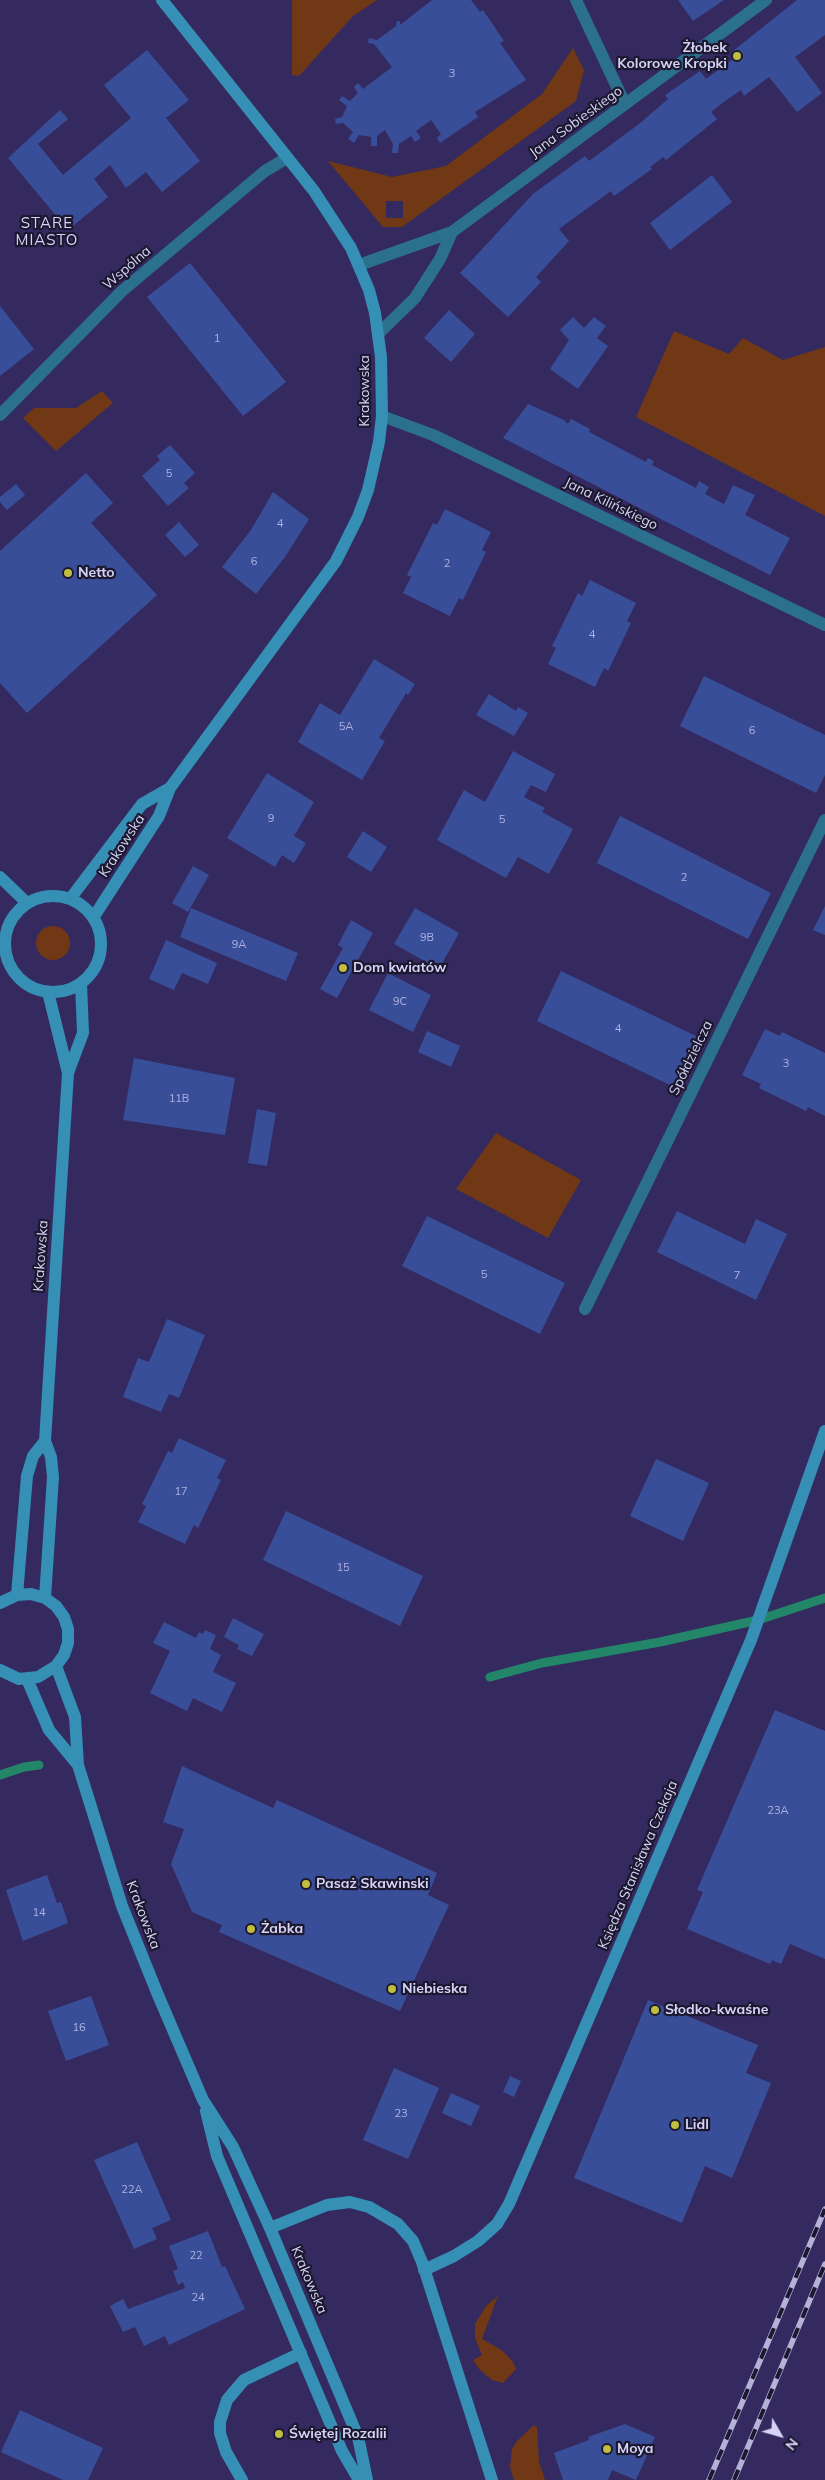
<!DOCTYPE html>
<meta charset="utf-8">
<style>
body{margin:0}
#map{position:relative;width:825px;height:2480px;overflow:hidden;background:#342a60;font-family:Mulish,sans-serif}
canvas{display:block}
.north{position:absolute;left:755px;top:2410px;width:50px;height:50px;-webkit-text-stroke:4px #1c1830;paint-order:stroke;rotate:128deg;font-size:14px;font-weight:700;line-height:20px;text-align:center;color:#d6d4f6}
.north::after{content:'';display:block;margin:auto;width:18px;height:22px;background:#d6d4f6;clip-path:polygon(50% 0,100% 100%,50% 72%,0 100%)}
</style>
<div id="map">
<canvas width="825" height="2480"></canvas>
<div class="north">N</div>
</div>
<script>
const ctx = document.querySelector('canvas').getContext('2d');
ctx.lineJoin = 'round';
function paint(path, color) {
  ctx.fillStyle = color;
  ctx.fill(path, 'evenodd');
}
function shape(rows) {
  const path = new Path2D();
  for (const r of rows) {
    if (r.length === 3) {
      path.moveTo(r[0] + r[2], r[1]);
      path.arc(r[0], r[1], r[2], 0, 2 * Math.PI);
      continue;
    }
    path.moveTo(r[0], r[1]);
    for (let i = 2; i < r.length; i += 2) path.lineTo(r[i], r[i + 1]);
  }
  return path;
}
function stroke(path, color, width, dash) {
  ctx.strokeStyle = color;
  ctx.lineWidth = width;
  ctx.lineCap = dash ? 'butt' : 'round';
  ctx.setLineDash(dash || []);
  ctx.stroke(path);
}
function write(font, color, halo, rows, align = 'center') {
  ctx.font = font + ' Mulish,sans-serif';
  ctx.lineWidth = 4.5;
  ctx.setLineDash([]);
  ctx.textBaseline = 'middle';
  ctx.strokeStyle = halo;
  ctx.fillStyle = color;
  for (const [text, x, y, turn = 0] of rows) {
    ctx.save();
    ctx.translate(x, y);
    ctx.rotate((+turn || 0) * Math.PI / 180);
    ctx.textAlign = isNaN(turn) ? turn : align;
    if (halo) ctx.strokeText(text, 0, 0);
    ctx.fillText(text, 0, 0);
    ctx.restore();
  }
}
const green = shape([
 [292,0,377,0,353,16,299,76,292,75],
 [573,48,584,70,576,101,402,227,383,227,328,161,392,177,446,166,542,94],
 [386,201,403,201,403,218,386,218],
 [674,331,729,354,743,338,783,360,825,347,825,516,636,417],
 [102,391,113,403,56,451,23,418,34,408,76,408],
 [53,943,17],
 [496,1133,581,1180,548,1238,456,1189],
 [498,2296,482,2339,503,2351,513,2362,516,2369,503,2383,492,2380,480,2370,473,2360,482,2355,475,2338,475,2324,486,2306],
 [534,2425,537,2427,539,2462,545,2480,514,2480,510,2467,512,2449,516,2442]
]);
const stream = shape([
 [490,1677,542,1663,660,1642,758,1620,825,1598],
 [0,1775,24,1767,39,1765]
]);
const building = shape([
 [432,0,471,0,480,12,483,10,504,41,500,43,526,80,475,112,478,117,440,143,437,138,441,134,431,120,416,131,421,138,415,142,411,136,399,144,398,153,392,153,393,144,385,130,377,136,377,146,371,146,371,137,359,135,354,143,348,139,353,132,343,123,336,124,335,119,342,117,347,106,339,100,342,96,350,101,358,93,354,87,358,83,363,89,392,67,374,44,368,43,369,38,377,40,396,26,397,21,400,21,400,25],
 [678,0,724,0,693,21],
 [797,0,825,0,825,35,795,57,822,93,797,112,769,77,744,96,741,90,725,101,711,112,717,119,666,160,663,157,650,167,652,169,614,196,611,191,559,229,569,241,536,277,541,282,508,317,460,273,533,194,585,156,589,161,639,124,668,99,665,95,700,71,706,79,737,56,733,51],
 [147,50,189,100,166,118,200,161,162,192,146,172,126,188,110,165,94,179,108,197,68,230,8,158,60,110,68,119,38,144,63,175,131,118,104,85],
 [712,175,732,202,670,250,650,223],
 [190,263,286,382,243,416,147,297],
 [0,306,34,349,0,376],
 [449,310,475,334,451,362,424,338],
 [573,317,584,328,594,317,606,326,597,338,608,346,578,389,550,369,569,340,560,330],
 [528,404,564,420,568,424,571,419,590,429,589,432,646,462,648,458,654,461,652,465,696,488,699,481,709,487,705,494,724,504,733,485,755,495,745,515,790,538,770,575,503,438],
 [170,445,195,473,184,483,189,488,168,506,142,476,160,460,157,456],
 [86,473,113,503,91,523,157,595,27,713,0,683,0,551],
 [16,484,25,495,7,510,0,502,0,497],
 [273,492,309,519,285,557,256,594,222,567,251,530],
 [445,509,491,532,482,550,486,552,463,600,459,598,450,616,403,593,411,577,407,575,433,523,437,525],
 [179,522,199,545,185,557,165,535],
 [590,580,636,603,627,621,631,623,608,671,604,668,595,687,548,664,556,648,552,646,578,593,582,596],
 [374,659,415,684,408,695,406,693,379,738,385,741,362,780,298,742,320,703,340,715],
 [704,676,825,735,825,775,816,793,680,726],
 [489,694,516,711,518,707,528,713,514,736,476,715],
 [513,751,555,774,546,792,531,785,524,797,545,808,542,812,573,829,549,874,518,857,506,878,437,840,464,790,485,802],
 [267,773,314,802,294,836,306,843,294,863,282,855,275,867,227,838],
 [620,816,771,893,748,939,597,863],
 [363,831,387,847,371,872,347,857],
 [193,866,209,875,188,912,172,903],
 [825,906,825,935,813,930],
 [191,908,298,953,286,981,180,937],
 [415,908,459,933,439,969,394,944],
 [351,920,373,933,337,998,320,989,343,948,338,945],
 [166,940,217,963,208,984,182,973,174,990,149,979],
 [561,971,698,1037,674,1087,537,1021],
 [388,973,431,995,413,1032,369,1010],
 [765,1029,780,1036,782,1032,825,1053,825,1116,808,1107,806,1111,759,1088,761,1084,742,1075],
 [427,1031,460,1046,451,1067,418,1052],
 [134,1058,235,1078,225,1135,123,1120],
 [257,1109,276,1113,267,1166,248,1163],
 [677,1211,745,1244,756,1219,787,1234,756,1300,657,1252],
 [427,1216,565,1283,540,1334,402,1266],
 [167,1319,205,1335,179,1398,169,1394,161,1412,123,1397,138,1358,149,1362],
 [179,1438,226,1460,217,1478,221,1480,198,1528,194,1525,185,1544,138,1522,146,1506,142,1504,168,1451,172,1453],
 [656,1459,709,1483,683,1541,630,1516],
 [286,1511,423,1576,400,1626,263,1560],
 [233,1618,264,1634,252,1656,237,1649,239,1645,224,1637],
 [164,1622,196,1638,199,1632,203,1634,205,1630,216,1635,210,1649,221,1655,213,1672,236,1683,222,1712,193,1698,187,1711,150,1693,170,1651,153,1643],
 [775,1710,825,1731,825,1959,790,1944,781,1964,772,1960,770,1964,687,1929,703,1892,697,1890],
 [182,1766,273,1808,277,1800,437,1873,428,1895,449,1905,400,2011,219,1932,222,1925,192,1912,171,1864,184,1829,163,1822],
 [47,1875,57,1903,61,1902,68,1923,23,1941,6,1890],
 [91,1996,109,2045,66,2061,48,2011],
 [648,2000,758,2045,746,2073,771,2083,732,2178,705,2166,682,2223,574,2178],
 [394,2068,439,2088,408,2159,363,2140],
 [510,2076,521,2081,514,2097,503,2092],
 [451,2093,480,2106,471,2126,442,2113],
 [137,2142,171,2220,152,2228,157,2239,134,2249,94,2160],
 [208,2231,222,2267,225,2266,245,2309,169,2345,165,2336,144,2346,135,2327,123,2332,110,2306,123,2299,128,2309,185,2288,183,2282,178,2285,173,2271,178,2269,169,2246],
 [20,2410,103,2448,88,2480,63,2480,1,2452],
 [625,2424,655,2437,636,2480,612,2470,608,2480,563,2480,554,2453,589,2440,588,2437]
]);
const street = shape([
 [576,0,625,104],
 [359,265,452,232,766,0],
 [378,334,415,298,440,259,452,232],
 [0,415,122,291,265,171,287,158],
 [382,416,433,435,825,625],
 [585,1309,825,820]
]);
const secondary = shape([
 [0,877,27,903],
 [53,944,48],
 [70,899,142,804,170,788],
 [93,918,159,816,170,788,336,561,358,517,368,490,379,442,382,416,381,357,375,313,369,290,351,248,314,191,162,0],
 [68,1073,83,1033,81,983],
 [17,1595,27,1476,33,1456,45,1441],
 [45,1598,53,1477,51,1457,45,1441,68,1073,48,992],
 [0,1603,17,1595,31,1594,45,1598,56,1606,64,1617,68,1629,68,1643,64,1655,56,1666,38,1677,19,1679,0,1670],
 [56,1666,75,1717,78,1765,122,1906,158,1995,203,2100,233,2147,270,2228,358,2437,367,2480],
 [27,1679,49,1730,78,1765],
 [206,2111,217,2156,342,2451,359,2480],
 [270,2228,327,2205,350,2202,369,2207,398,2224,413,2241,422,2262,492,2480],
 [424,2270,454,2256,478,2241,497,2224,509,2204,751,1640,825,1431],
 [242,2480,226,2452,220,2433,220,2422,227,2400,244,2380,301,2353]
]);
const rail = shape([
 [709,2480,825,2209],
 [734,2480,825,2264]
]);
const markers = [
 [737,56,5,"#bfbe41"],
 [68,573,5,"#bfbe41"],
 [343,968,5,"#bfbe41"],
 [306,1884,5,"#bfbe41"],
 [251,1929,5,"#bfbe41"],
 [392,1989,5,"#bfbe41"],
 [655,2010,5,"#bfbe41"],
 [675,2125,5,"#bfbe41"],
 [279,2434,5,"#bfbe41"],
 [607,2449,5,"#bfbe41"]
];
const numberNames = [
 ["3",452,74],
 ["1",217,339],
 ["5",169,474],
 ["4",280,524],
 ["6",254,562],
 ["2",447,564],
 ["4",592,635],
 ["5A",346,727],
 ["6",752,731],
 ["9",271,819],
 ["5",502,820],
 ["2",684,878],
 ["9B",427,938],
 ["9A",239,945],
 ["9C",400,1002],
 ["4",618,1029],
 ["3",786,1064],
 ["11B",179,1099],
 ["5",484,1275],
 ["7",737,1276],
 ["17",181,1492],
 ["15",343,1568],
 ["23A",778,1811],
 ["14",39,1913],
 ["16",79,2028],
 ["23",401,2114],
 ["22A",132,2190],
 ["22",196,2256],
 ["24",198,2298]
];
const poiNames = [
 ["Żłobek",727,48,"right"],
 ["Kolorowe Kropki",727,64,"right"],
 ["Netto",78,573],
 ["Dom kwiatów",353,968],
 ["Pasaż Skawinski",316,1884],
 ["Żabka",261,1929],
 ["Niebieska",402,1989],
 ["Słodko-kwaśne",665,2010],
 ["Lidl",685,2125],
 ["Świętej Rozalii",289,2434],
 ["Moya",617,2449]
];
const streetNames = [
 ["Jana Sobieskiego",576,122,-36],
 ["Wspólna",127,268,-41],
 ["Krakowska",365,391,-90],
 ["Jana Kilińskiego",611,504,26],
 ["Krakowska",122,846,-57],
 ["Spółdzielcza",691,1058,-64],
 ["Krakowska",41,1256,-86],
 ["Księdza Stanisława Czekaja",638,1865,-67],
 ["Krakowska",143,1915,69],
 ["Krakowska",309,2280,67]
];
const neighbourhoodNames = [
 ["STARE",47,223],
 ["MIASTO",47,240]
];
paint(green, '#713815');
stroke(stream, '#248669', 9);
paint(building, '#394e99');
stroke(street, '#2b718e', 12);
stroke(secondary, '#3690b5', 12);
stroke(rail, '#b5b2d8', 5.5);
stroke(rail, '#1c1830', 4, [11]);
for (const [x, y, r, color] of markers) {
  const dot = new Path2D();
  dot.arc(x, y, r, 0, 2 * Math.PI);
  ctx.fillStyle = color;
  ctx.fill(dot);
  stroke(dot, '#1c1830', 2);
}
write('11px', '#afb2df', null, numberNames);
write('bold 14px', '#d6d4f6', '#1c1830', poiNames, 'left');
write('14px', '#d6d4f6', '#1c1830', streetNames);
ctx.letterSpacing = '1px';
write('15px', '#d6d4f6', '#1c1830', neighbourhoodNames);
ctx.letterSpacing = '0px';
</script>
